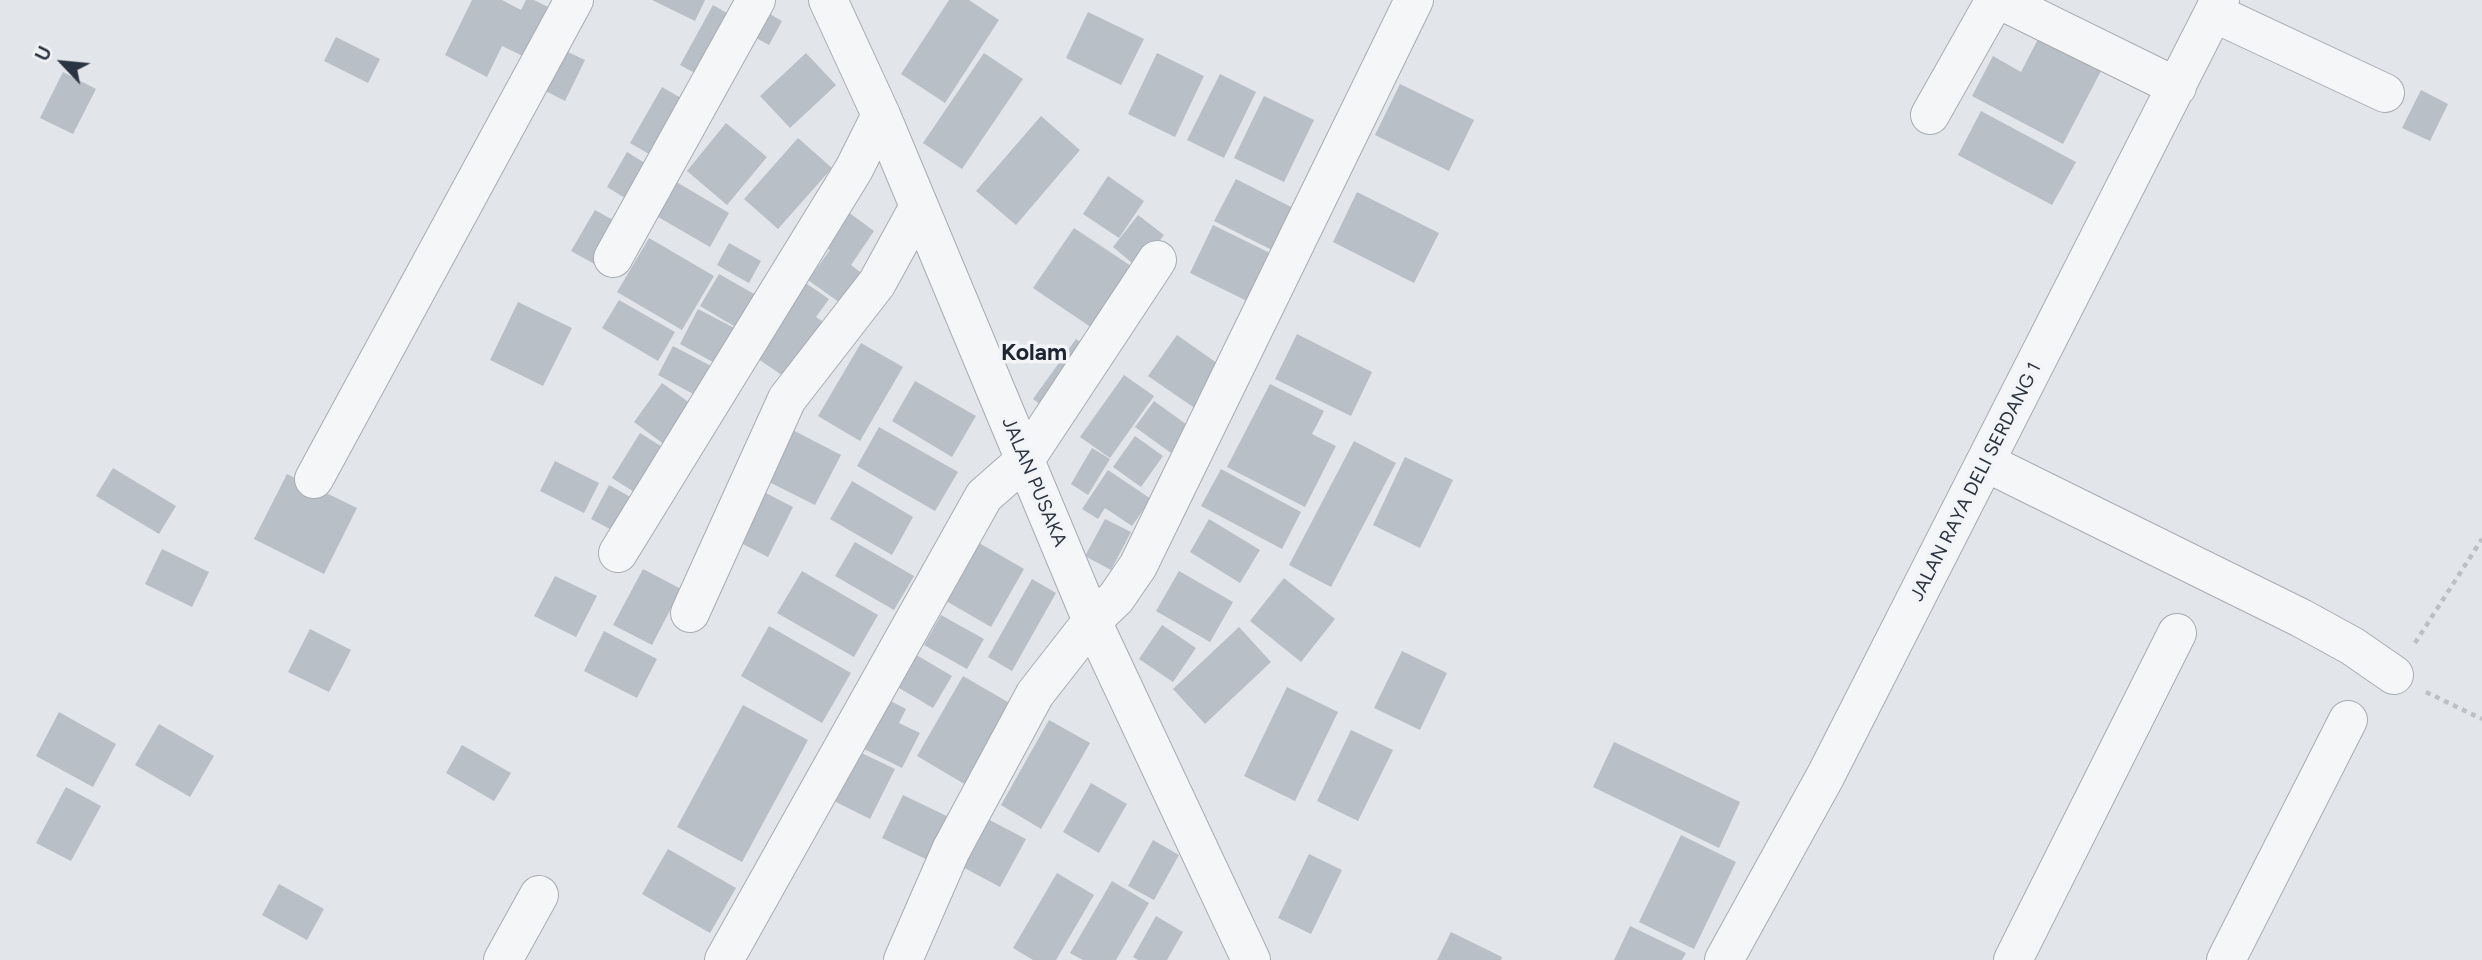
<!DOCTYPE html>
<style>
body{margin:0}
#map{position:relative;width:2482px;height:960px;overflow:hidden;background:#e2e5ea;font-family:Figtree,sans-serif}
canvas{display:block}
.north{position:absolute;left:28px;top:28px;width:70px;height:70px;-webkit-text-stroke:5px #f2f4f7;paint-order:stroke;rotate:296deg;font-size:19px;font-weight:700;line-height:28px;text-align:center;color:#2b3441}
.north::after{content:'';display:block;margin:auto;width:24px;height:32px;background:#2b3441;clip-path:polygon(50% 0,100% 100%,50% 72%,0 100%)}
</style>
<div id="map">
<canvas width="2482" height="960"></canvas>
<div class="north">U</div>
</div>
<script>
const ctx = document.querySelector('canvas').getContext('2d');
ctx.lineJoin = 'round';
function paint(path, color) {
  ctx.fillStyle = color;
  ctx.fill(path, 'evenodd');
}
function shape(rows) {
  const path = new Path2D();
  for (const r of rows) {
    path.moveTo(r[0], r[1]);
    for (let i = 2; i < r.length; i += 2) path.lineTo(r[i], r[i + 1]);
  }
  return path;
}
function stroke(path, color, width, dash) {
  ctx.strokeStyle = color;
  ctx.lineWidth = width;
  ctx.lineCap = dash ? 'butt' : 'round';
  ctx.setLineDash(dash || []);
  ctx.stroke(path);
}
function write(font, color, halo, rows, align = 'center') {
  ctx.font = font + ' Figtree,sans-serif';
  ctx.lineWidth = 7;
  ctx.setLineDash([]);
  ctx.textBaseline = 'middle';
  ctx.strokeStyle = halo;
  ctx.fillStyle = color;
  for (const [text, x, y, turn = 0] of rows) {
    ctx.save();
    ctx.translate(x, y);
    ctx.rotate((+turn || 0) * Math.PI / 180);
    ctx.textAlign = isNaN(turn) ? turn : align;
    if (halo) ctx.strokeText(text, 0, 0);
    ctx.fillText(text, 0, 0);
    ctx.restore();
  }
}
const building = shape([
 [472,0,502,0,521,10,526,0,534,0,560,13,535,62,502,46,487,77,445,55],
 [652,0,705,0,695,21],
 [949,0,969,0,999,20,945,103,901,74],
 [713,5,737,19,704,78,680,65],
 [761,9,782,21,769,45,747,33],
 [1088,12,1144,39,1121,85,1066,58],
 [336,37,380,59,368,83,324,61],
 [2038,39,2101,71,2063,144,1972,96,1993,56,2021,72],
 [557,47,585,60,565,101,538,87],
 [806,53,836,85,790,128,760,96],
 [984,53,1023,79,962,169,923,143],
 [1157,53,1204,76,1175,137,1128,114],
 [63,72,96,89,73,134,40,118],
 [1220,74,1256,92,1224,158,1187,140],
 [1400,84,1474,120,1449,171,1375,135],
 [662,87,693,105,661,161,630,143],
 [2421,90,2448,104,2430,141,2402,128],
 [1264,96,1314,120,1284,182,1234,158],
 [1981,111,2076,162,2052,205,1958,155],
 [1041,116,1080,150,1016,225,976,191],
 [726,123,767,157,727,205,687,171],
 [798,138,832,168,778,229,744,199],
 [627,152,658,171,638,206,607,187],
 [1108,176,1144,201,1119,238,1083,214],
 [1236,179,1303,213,1282,255,1214,221],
 [673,180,729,213,710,247,653,214],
 [1357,192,1439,233,1414,283,1333,242],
 [840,206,874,231,851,265,869,279,847,308,808,280,830,250,815,239],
 [595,210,622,225,598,266,571,251],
 [1138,215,1164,235,1138,268,1113,247],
 [1213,225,1276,256,1253,304,1190,273],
 [1074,228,1140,272,1098,332,1033,288],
 [649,238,714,276,682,330,617,292],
 [729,243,761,261,749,283,717,265],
 [719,274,763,299,744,332,700,306],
 [797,277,829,299,816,317,830,326,792,382,748,352],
 [619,300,675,332,658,361,602,328],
 [518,302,572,328,543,386,490,360],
 [698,309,740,331,722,367,680,344],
 [1297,334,1372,372,1351,416,1275,379],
 [1177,335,1224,368,1196,409,1148,376],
 [1076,339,1092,350,1048,410,1033,399],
 [861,343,903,367,860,441,818,416],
 [673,346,713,367,697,396,658,375],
 [1124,375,1154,396,1110,458,1080,437],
 [915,381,976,416,952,457,892,421],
 [662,383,697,408,669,448,634,422],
 [1270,384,1324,411,1312,434,1336,446,1305,507,1227,467],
 [1154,401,1190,427,1171,453,1135,427],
 [787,427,841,455,815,505,761,478],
 [879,427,958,472,935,511,857,466],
 [640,433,675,455,647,500,612,478],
 [1135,436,1163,456,1141,487,1113,467],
 [1354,441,1396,463,1331,587,1289,565],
 [1092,448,1110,459,1088,495,1071,484],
 [1405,457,1453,480,1420,548,1373,525],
 [555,461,599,483,584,513,540,491],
 [113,468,176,506,159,534,96,496],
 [1221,469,1301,512,1282,549,1201,506],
 [1108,470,1151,499,1132,526,1105,508,1098,519,1082,509],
 [287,474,357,508,324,574,254,539],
 [852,481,913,517,892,555,830,519],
 [609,485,645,505,627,538,591,519],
 [762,491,793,507,768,557,737,541],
 [1105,519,1131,532,1111,570,1085,556],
 [1209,519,1260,550,1240,583,1190,552],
 [974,540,1024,569,991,627,941,598],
 [855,542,914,576,894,610,835,576],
 [162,549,209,572,192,607,145,584],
 [643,569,681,589,652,645,613,625],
 [802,571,878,615,854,657,777,613],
 [1179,571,1233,602,1210,642,1156,611],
 [555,576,597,596,576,637,534,616],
 [1284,578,1335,619,1301,662,1250,621],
 [1032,579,1056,593,1012,671,988,657],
 [941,615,984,639,967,669,924,645],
 [1162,625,1196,648,1173,682,1139,659],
 [769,626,851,673,822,723,741,676],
 [1239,627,1271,662,1205,724,1173,689],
 [310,629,351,650,329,692,288,672],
 [604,631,657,659,637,698,584,671],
 [1402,651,1447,673,1420,730,1374,708],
 [913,653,952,676,933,708,894,685],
 [963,676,1013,705,966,785,917,756],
 [1287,687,1338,712,1295,801,1244,776],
 [877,694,906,709,899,723,920,733,902,768,852,743],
 [743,705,808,740,742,862,677,827],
 [59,712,116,744,93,787,36,756],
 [1049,720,1090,743,1041,829,1001,805],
 [159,724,214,756,190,797,135,765],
 [1351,730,1393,750,1358,821,1317,801],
 [1614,742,1740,802,1719,848,1593,787],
 [462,745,511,773,494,801,446,773],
 [845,745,895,769,870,819,820,794],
 [1091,783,1127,804,1099,853,1063,832],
 [66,787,101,806,71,861,36,843],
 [903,795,957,821,936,864,882,838],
 [982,816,1026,839,1000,887,957,864],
 [1681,835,1736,862,1694,949,1639,922],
 [1153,840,1179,855,1154,900,1128,886],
 [668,849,736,888,710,933,642,894],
 [1309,854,1342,870,1311,934,1278,918],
 [1057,873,1094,895,1056,960,1033,960,1013,948],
 [1112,881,1149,903,1116,960,1083,960,1070,953],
 [279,884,324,909,307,940,262,915],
 [1156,916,1183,932,1167,960,1138,960,1133,957],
 [1630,926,1686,953,1682,960,1614,960],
 [1451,932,1502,957,1501,960,1437,960]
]);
const path = shape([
 [2415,643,2482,539],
 [2426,692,2482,719]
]);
const minor = shape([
 [828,0,881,115,1092,621,1251,960],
 [2000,0,2177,87],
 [2214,13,2385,93],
 [1930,115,1995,0],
 [613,258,756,0],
 [1987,463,2301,618,2352,646,2394,675],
 [314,479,574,0],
 [618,553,854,169,881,115],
 [690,613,787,399,877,283,918,208],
 [503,960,539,895],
 [724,960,984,496,1025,460,1157,260],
 [903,960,951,850,1035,694,1092,621,1116,598,1138,566,1414,0],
 [1724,960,1826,775,2220,0],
 [2013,960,2177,633],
 [2226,960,2348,720]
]);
const streetNames = [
 ["JALAN PUSAKA",1034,482,67],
 ["JALAN RAYA DELI SERDANG 1",1976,482,-63]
];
const quarterNames = [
 ["Kolam",1034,353]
];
paint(building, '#b9bfc6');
stroke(minor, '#a7acb4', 40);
stroke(path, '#bcc0c5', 4.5, [5, 5]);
stroke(minor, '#f5f6f8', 38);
write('19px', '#2b3441', '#f2f4f7', streetNames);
write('bold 23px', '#1d2532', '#f2f4f7', quarterNames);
</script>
